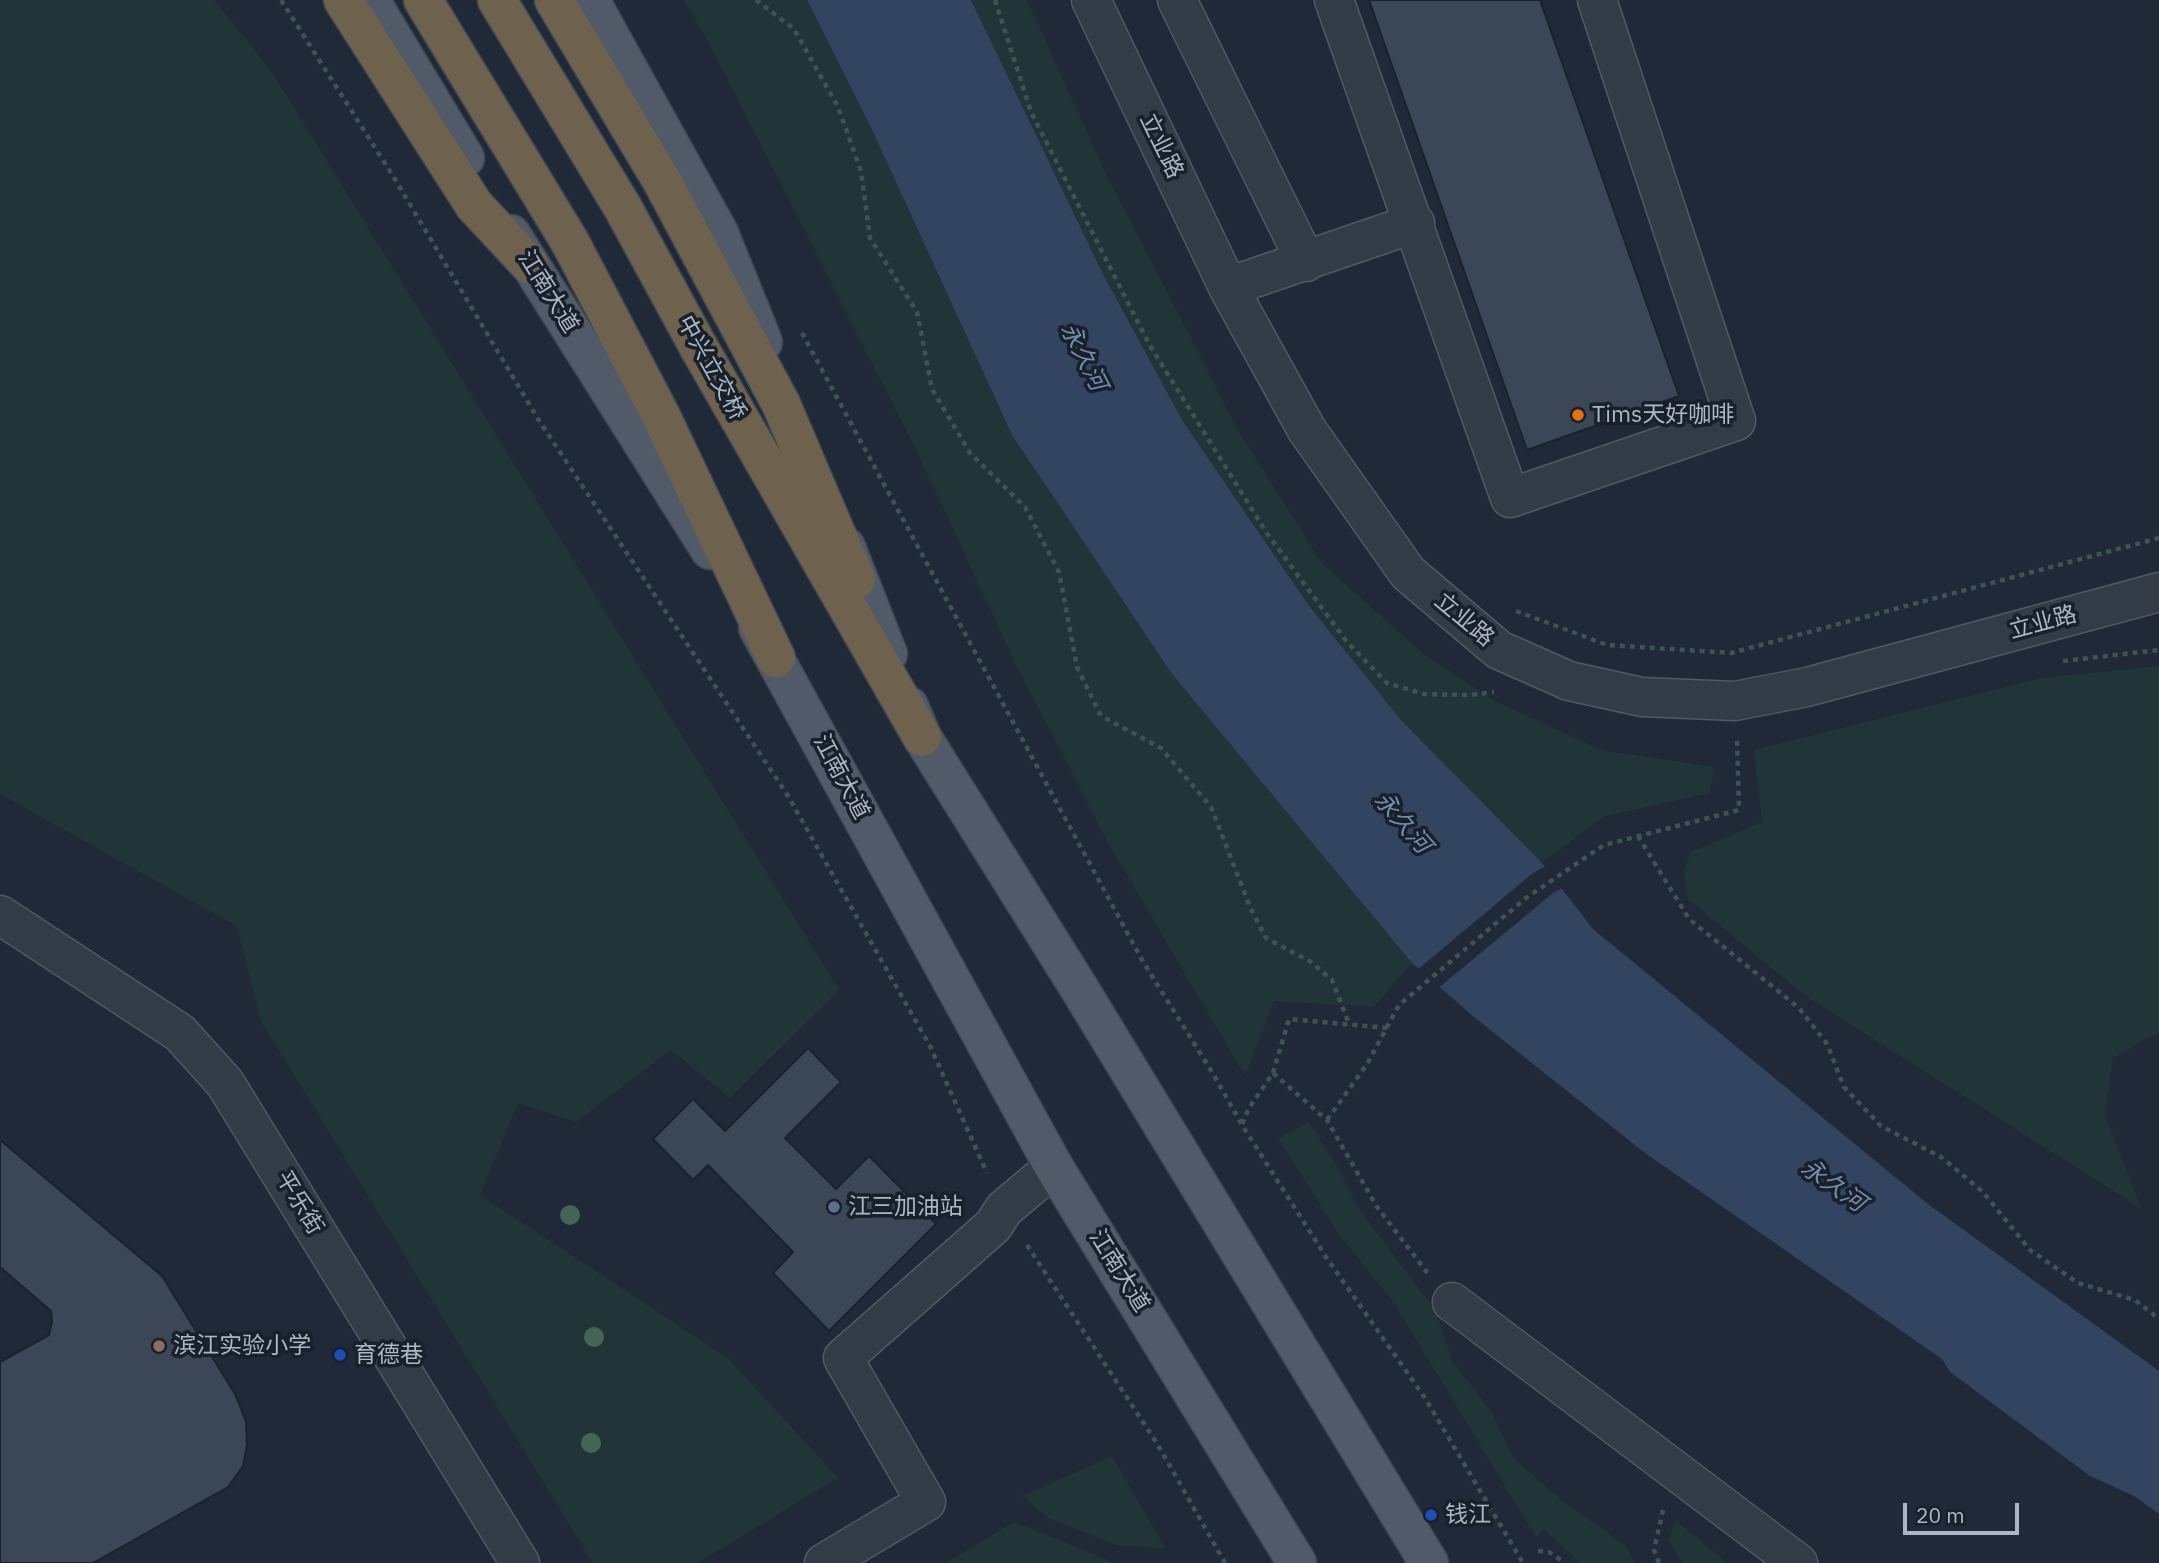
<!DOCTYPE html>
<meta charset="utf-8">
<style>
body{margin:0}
#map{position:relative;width:2159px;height:1563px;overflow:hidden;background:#1f2937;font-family:"IBM Plex Sans",sans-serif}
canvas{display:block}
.scale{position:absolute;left:1903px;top:1503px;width:116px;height:32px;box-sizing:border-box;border:4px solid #adb6c4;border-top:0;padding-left:9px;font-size:21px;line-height:24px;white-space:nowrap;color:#adb6c4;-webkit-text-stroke:5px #18202c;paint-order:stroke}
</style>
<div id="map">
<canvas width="2159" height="1563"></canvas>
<div class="scale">20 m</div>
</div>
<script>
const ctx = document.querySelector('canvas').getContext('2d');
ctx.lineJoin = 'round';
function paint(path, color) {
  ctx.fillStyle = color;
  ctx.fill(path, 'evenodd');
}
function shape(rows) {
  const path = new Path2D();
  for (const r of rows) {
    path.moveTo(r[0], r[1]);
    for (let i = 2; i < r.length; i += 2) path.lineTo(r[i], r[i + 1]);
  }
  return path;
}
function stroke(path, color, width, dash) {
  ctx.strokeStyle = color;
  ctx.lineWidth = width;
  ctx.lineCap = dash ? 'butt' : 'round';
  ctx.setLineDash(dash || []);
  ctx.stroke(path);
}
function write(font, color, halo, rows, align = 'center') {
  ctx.font = font + ' "IBM Plex Sans","Noto Sans SC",sans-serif';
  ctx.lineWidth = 7;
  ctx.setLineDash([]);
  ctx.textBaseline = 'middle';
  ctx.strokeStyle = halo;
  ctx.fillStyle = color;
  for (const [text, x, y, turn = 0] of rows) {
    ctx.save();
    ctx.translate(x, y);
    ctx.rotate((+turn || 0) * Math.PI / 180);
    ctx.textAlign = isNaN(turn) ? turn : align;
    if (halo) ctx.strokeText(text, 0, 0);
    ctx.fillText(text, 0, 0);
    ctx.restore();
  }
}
const green = shape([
 [0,0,214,0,270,69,839,990,730,1098,671,1050,576,1122,518,1103,480,1195,729,1359,838,1478,697,1563,593,1563,261,1021,237,926,0,794],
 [684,0,807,0,873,132,1012,435,1172,674,1412,963,1374,1007,1274,1001,1245,1076,1109,844,1016,665,916,449,712,49],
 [971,0,1027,0,1105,172,1239,432,1321,562,1422,653,1495,701,1601,750,1714,767,1710,793,1605,816,1542,863,1401,720,1309,606,1182,420,1103,274],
 [2159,666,2159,1034,2149,1037,2113,1058,2105,1116,2142,1209,1804,995,1687,898,1684,870,1691,852,1762,822,1754,750,2041,678],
 [1309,1122,1338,1168,1357,1206,1435,1310,1452,1361,1490,1410,1514,1459,1558,1497,1627,1547,1634,1563,1580,1563,1544,1530,1536,1537,1394,1303,1338,1233,1278,1138],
 [1112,1456,1166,1549,1116,1545,1048,1518,1022,1496],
 [1675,1520,1727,1563,1682,1563,1669,1540],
 [1012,1523,1028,1527,1115,1563,946,1563]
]);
const water = shape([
 [807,0,971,0,1103,274,1182,420,1309,606,1401,720,1542,863,1593,929,1928,1204,2159,1371,2159,1514,2134,1496,2090,1476,1950,1372,1942,1359,1645,1153,1474,1017,1412,963,1172,674,1012,435,873,132]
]);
const pier = shape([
 [1548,865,1565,887,1553,893,1437,989,1416,971,1533,873]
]);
const building = shape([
 [1369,0,1540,0,1679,396,1527,450,1369,0],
 [808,1048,841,1082,785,1138,836,1189,869,1156,936,1224,829,1331,773,1273,793,1252,708,1165,693,1180,653,1139,693,1099,725,1131,808,1048],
 [0,1140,162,1276,235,1394,246,1421,247,1445,243,1466,228,1487,93,1563,0,1563,0,1362,49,1335,52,1322,51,1311,0,1267,0,1140]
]);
const path = shape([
 [281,0,393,176,538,419,788,796,930,1046,987,1173],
 [756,0,794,29,838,107,861,171,870,238,917,312,932,389,970,453,1025,507,1059,572,1077,667,1101,716,1161,748,1211,807,1250,907,1266,938,1311,962,1332,980,1349,1024],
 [995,0,1031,112,1149,344,1266,532,1347,642,1387,683,1424,694,1470,695,1494,692],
 [802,333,1142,960,1212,1072,1242,1125,1326,1257,1425,1398,1523,1563],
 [1516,611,1607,645,1731,653,2159,538],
 [2063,661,2159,650],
 [1638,836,1689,919,1799,1008,1827,1044,1844,1087,1881,1126,1941,1157,1983,1192,2030,1250,2078,1283,2135,1300,2159,1319],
 [1273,1073,1289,1019,1387,1028],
 [1327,1120,1367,1064,1399,1005,1526,898,1604,845,1739,810,1737,739],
 [1242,1124,1249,1108,1273,1073,1327,1120,1377,1207,1429,1275],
 [1027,1245,1158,1445,1225,1563],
 [1538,1551,1549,1552,1565,1563],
 [1659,1563,1654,1550,1663,1510]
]);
const minor = shape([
 [1091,0,1228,287,1307,430,1408,573,1499,650,1569,681,1642,697,1735,701,1807,687,2159,592],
 [1177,0,1306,262],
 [1334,0,1510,498,1736,421,1597,0],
 [1228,287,1415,223],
 [0,915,180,1033,225,1083,520,1563],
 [1452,1302,1798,1563],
 [824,1563,926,1502,843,1358,993,1226,1004,1209,1054,1167]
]);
const major = shape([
 [370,0,465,158],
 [590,0,719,233,763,342],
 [511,234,710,550],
 [846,547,888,654],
 [758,628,1054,1167,1297,1563],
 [909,706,922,737,1079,988,1429,1563]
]);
const highway = shape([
 [343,0,474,205,529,264],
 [423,0,570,242,660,414,776,658],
 [497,0,623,208,698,346,922,737],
 [554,0,663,183,781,404,856,580]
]);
const trees = [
 [570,1215],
 [594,1337],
 [591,1443]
];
const markers = [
 [1578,415,7,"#e8710a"],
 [834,1207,7,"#5c6f8a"],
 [159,1346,7,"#8d6e63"],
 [340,1355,7,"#1a4fb4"],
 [1431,1515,7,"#1a4fb4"]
];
const streetNames = [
 ["立业路",1161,146,64],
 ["江南大道",548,292,58],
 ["中兴立交桥",711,368,61],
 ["立业路",1464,620,40],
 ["立业路",2043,623,-15],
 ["江南大道",841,777,62],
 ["平乐街",299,1203,59],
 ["江南大道",1119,1271,58]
];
const poiNames = [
 ["Tims天好咖啡",1592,415],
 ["江三加油站",848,1207],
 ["滨江实验小学",173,1346],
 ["育德巷",354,1355],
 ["钱江",1445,1515]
];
const waterNames = [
 ["永久河",1083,357,63],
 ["永久河",1402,823,49],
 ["永久河",1833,1186,35]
];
paint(green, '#213538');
paint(water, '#32445f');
paint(pier, '#1f2937');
paint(building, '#3b4757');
stroke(building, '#1a222e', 2);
stroke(minor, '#505965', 41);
stroke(major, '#3c4451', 41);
stroke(highway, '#3d4652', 41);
stroke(path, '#3f5255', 4.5, [5, 5]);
stroke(minor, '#333b47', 38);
stroke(major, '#505a68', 38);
stroke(highway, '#6e624f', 38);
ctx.fillStyle = '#456456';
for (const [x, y] of trees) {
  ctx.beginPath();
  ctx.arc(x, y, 10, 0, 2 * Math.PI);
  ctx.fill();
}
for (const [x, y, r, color] of markers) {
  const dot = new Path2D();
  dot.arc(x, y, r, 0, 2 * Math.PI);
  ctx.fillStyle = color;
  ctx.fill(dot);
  stroke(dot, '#18202c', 2.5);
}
write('23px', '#adb6c4', '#18202c', streetNames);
write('23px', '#adb6c4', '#18202c', poiNames, 'left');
write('italic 24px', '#748cad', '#18202c', waterNames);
</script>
